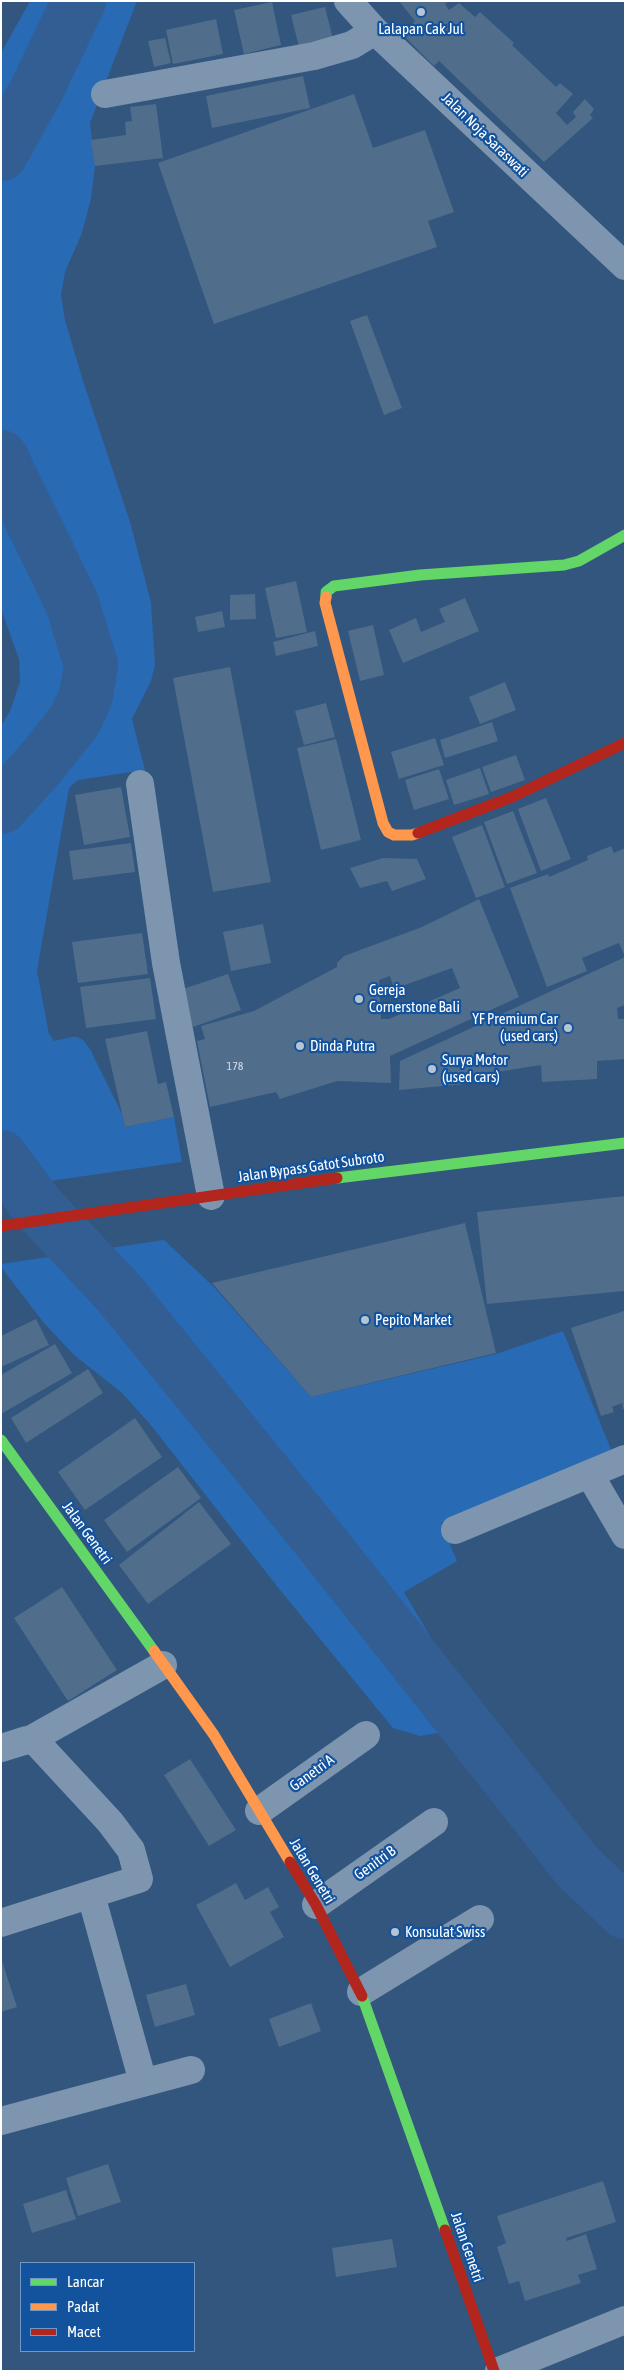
<!DOCTYPE html>
<style>
body{margin:0}
#map{position:relative;width:626px;height:2372px;overflow:hidden;background:#32567e;font-family:"Asap Condensed",sans-serif}
canvas{display:block}
.frame{position:absolute;inset:0;border:2px solid #fff;pointer-events:none}
.legend{position:absolute;left:20px;top:2262px;width:175px;height:90px;box-sizing:border-box;background:#13539e;border:1px solid #7198c5;margin:0;padding:6px 9px;list-style:none;font-size:15px;color:#fff}
.legend li{display:flex;align-items:center;gap:10px;height:25px}
.legend b{width:25px;border:1px solid #7198c5}
</style>
<div id="map">
<canvas width="626" height="2372"></canvas>
<div class="frame"></div>
<ul class="legend">
<li><b style="height:6px;background:#63d668"></b>Lancar</li>
<li><b style="height:6px;background:#ff974d"></b>Padat</li>
<li><b style="height:6px;background:#b3261e"></b>Macet</li>
</ul>
</div>
<script>
const ctx = document.querySelector('canvas').getContext('2d');
ctx.lineJoin = 'round';
function paint(path, color) {
  ctx.fillStyle = color;
  ctx.fill(path, 'evenodd');
}
function shape(rows) {
  const path = new Path2D();
  for (const r of rows) {
    path.moveTo(r[0], r[1]);
    for (let i = 2; i < r.length; i += 2) path.lineTo(r[i], r[i + 1]);
  }
  return path;
}
function stroke(path, color, width, dash) {
  ctx.strokeStyle = color;
  ctx.lineWidth = width;
  ctx.lineCap = dash ? 'butt' : 'round';
  ctx.setLineDash(dash || []);
  ctx.stroke(path);
}
function write(font, color, halo, rows, align = 'center') {
  ctx.font = font + ' "Asap Condensed",sans-serif';
  ctx.lineWidth = 4.5;
  ctx.setLineDash([]);
  ctx.textBaseline = 'middle';
  ctx.strokeStyle = halo;
  ctx.fillStyle = color;
  for (const [text, x, y, turn = 0] of rows) {
    ctx.save();
    ctx.translate(x, y);
    ctx.rotate((+turn || 0) * Math.PI / 180);
    ctx.textAlign = isNaN(turn) ? turn : align;
    if (halo) ctx.strokeText(text, 0, 0);
    ctx.fillText(text, 0, 0);
    ctx.restore();
  }
}
const green = shape([
 [30,1,137,1,90,123,95,166,91,199,82,233,65,272,61,295,65,320,83,381,130,522,151,602,155,665,151,681,132,719,145,770,78,780,69,788,37,971,49,1034,54,1041,72,1037,78,1037,84,1041,90,1049,122,1114,125,1127,174,1117,182,1162,1,1188,1,726,10,711,20,682,19,659,1,609,1,53],
 [164,1240,214,1287,311,1397,496,1354,563,1331,612,1452,441,1523,457,1561,404,1592,474,1711,455,1724,438,1733,420,1736,393,1728,280,1590,150,1424,122,1393,74,1355,44,1323,1,1267,1,1264]
]);
const river = shape([
 [1,154,36,91,79,1],
 [1,457,72,603,91,665,86,696,75,720,41,763,1,807],
 [1,1157,38,1207,119,1293,325,1547,578,1867,625,1912]
]);
const building = shape([
 [399,1,449,1,445,4,449,10,459,3,475,17,480,12,514,43,512,45,556,87,560,83,573,94,556,113,567,125,576,117,573,112,585,99,594,109,590,115,593,118,544,162,439,61,434,66,403,35,415,21],
 [272,2,281,45,244,54,234,10],
 [325,7,334,43,300,51,291,15],
 [216,19,223,54,173,64,166,30],
 [165,38,171,63,154,67,148,41],
 [303,76,310,108,212,128,206,96],
 [354,94,373,148,425,130,454,212,428,221,437,247,214,324,158,163],
 [156,104,163,158,95,166,91,140,126,135,125,122,132,121,130,107],
 [367,315,402,408,384,415,350,321],
 [296,581,307,632,276,638,265,588],
 [255,594,256,619,230,620,230,595],
 [465,598,479,631,403,663,389,630,416,618,421,632,445,622,439,609],
 [222,611,225,627,198,632,195,617],
 [373,625,384,675,360,681,348,631],
 [315,631,318,646,276,656,273,642],
 [230,667,271,882,213,892,173,678],
 [505,682,516,710,480,724,469,697],
 [326,703,335,737,304,745,295,711],
 [492,722,498,741,445,758,440,740],
 [435,738,444,765,399,779,391,752],
 [336,739,361,840,321,850,297,748],
 [516,755,525,780,491,792,482,767],
 [480,768,489,794,454,805,446,780],
 [439,769,449,799,414,810,405,780],
 [121,787,130,837,84,845,75,795],
 [546,798,571,859,541,871,518,809],
 [513,811,537,873,507,884,484,822],
 [482,825,505,887,476,898,452,837],
 [131,843,135,872,73,880,69,851],
 [611,846,614,853,625,848,625,1005,617,1008,618,1019,625,1019,625,1059,597,1061,597,1079,542,1082,541,1065,465,1077,465,1084,399,1090,400,1061,625,957,619,943,582,958,587,971,547,987,510,888,548,874,549,877,588,860,587,856],
 [383,858,417,859,426,879,392,891,387,881,360,888,350,868],
 [479,899,519,997,390,1056,391,1083,337,1081,280,1099,276,1092,210,1107,197,1041,205,1039,201,1026,254,1011,337,967,337,963,344,956,422,927],
 [452,968,460,988,389,1019,381,1019,379,980,390,976,394,989],
 [263,924,271,963,231,971,223,932],
 [142,933,148,974,78,983,72,942],
 [228,974,241,1010,193,1027,180,990],
 [150,978,156,1019,86,1028,80,987],
 [147,1031,158,1084,166,1082,174,1117,125,1127,105,1039],
 [625,1196,625,1291,487,1304,477,1212],
 [465,1223,496,1353,311,1397,212,1283],
 [624,1311,625,1409,623,1409,622,1403,612,1407,614,1412,601,1416,571,1328],
 [36,1319,49,1345,1,1367,1,1336],
 [55,1344,72,1373,1,1414,1,1375],
 [88,1369,103,1393,26,1443,11,1418],
 [135,1418,162,1457,85,1510,58,1472],
 [178,1467,201,1498,127,1552,104,1520],
 [199,1502,231,1544,148,1604,119,1565],
 [62,1587,117,1670,68,1701,14,1618],
 [190,1759,236,1830,209,1846,164,1775],
 [236,1883,245,1900,268,1887,279,1907,270,1912,284,1937,230,1967,196,1905],
 [2,1961,17,2007,1,2012,1,1962],
 [186,1984,195,2015,155,2027,146,1995],
 [311,2003,321,2031,279,2047,269,2019],
 [108,2164,121,2202,78,2216,66,2178],
 [603,2181,616,2222,566,2238,567,2241,586,2234,597,2269,578,2275,581,2283,525,2301,519,2281,509,2284,497,2247,506,2243,497,2216],
 [66,2190,76,2219,32,2233,23,2204],
 [392,2239,397,2267,336,2277,332,2248]
]);
const street = shape([
 [348,1,375,31,625,266],
 [105,94,314,56,352,45,375,31],
 [140,784,166,963,211,1196],
 [590,1475,625,1535],
 [455,1530,625,1459],
 [30,1740,163,1665],
 [1,1748,27,1740,36,1742,110,1822,131,1850,139,1879,1,1923],
 [259,1811,366,1735],
 [91,1895,143,2082],
 [316,1905,434,1822],
 [361,1992,480,1919],
 [1,2121,191,2070],
 [499,2371,625,2320]
]);
const fast = shape([
 [326,597,326,592,334,586,420,575,564,565,579,561,625,535],
 [337,1178,625,1143],
 [1,1440,154,1651],
 [362,1996,445,2230]
]);
const slow = shape([
 [326,597,325,603,383,823,388,832,394,835,412,835,418,833],
 [154,1651,214,1735,290,1862]
]);
const jam = shape([
 [418,833,512,797,625,743],
 [1,1226,337,1178],
 [290,1862,316,1905,362,1996],
 [445,2230,494,2371]
]);
const markers = [
 [421,12,5,"#b7c4d2"],
 [359,999,5,"#b7c4d2"],
 [568,1028,5,"#b7c4d2"],
 [300,1046,5,"#b7c4d2"],
 [432,1069,5,"#b7c4d2"],
 [365,1320,5,"#b7c4d2"],
 [395,1932,5,"#b7c4d2"]
];
const numberNames = [
 ["178",235,1066]
];
const poiNames = [
 ["Lalapan Cak Jul",421,29,"center"],
 ["Gereja",369,990],
 ["Cornerstone Bali",369,1007],
 ["YF Premium Car",558,1019,"right"],
 ["(used cars)",558,1036,"right"],
 ["Dinda Putra",310,1046],
 ["Surya Motor",442,1060],
 ["(used cars)",442,1077],
 ["Pepito Market",375,1320],
 ["Konsulat Swiss",405,1932]
];
const streetNames = [
 ["Jalan Noja Saraswati",485,135,44],
 ["Jalan Bypass Gatot Subroto",311,1167,-8],
 ["Jalan Genetri",87,1533,54],
 ["Ganetri A",312,1773,-36],
 ["Genitri B",375,1863,-36],
 ["Jalan Genetri",312,1871,59],
 ["Jalan Genetri",467,2247,71]
];
paint(green, '#286ab4');
stroke(river, '#325e94', 54);
paint(building, '#506d8c');
stroke(street, '#7d95af', 28);
stroke(fast, '#63d668', 11);
stroke(slow, '#ff974d', 11);
stroke(jam, '#b3261e', 11);
for (const [x, y, r, color] of markers) {
  const dot = new Path2D();
  dot.arc(x, y, r, 0, 2 * Math.PI);
  ctx.fillStyle = color;
  ctx.fill(dot);
  stroke(dot, '#13539e', 2);
}
write('12px', '#d3dae2', null, numberNames);
write('15px', '#fff', '#13539e', poiNames, 'left');
write('15px', '#fff', '#13539e', streetNames);
</script>
